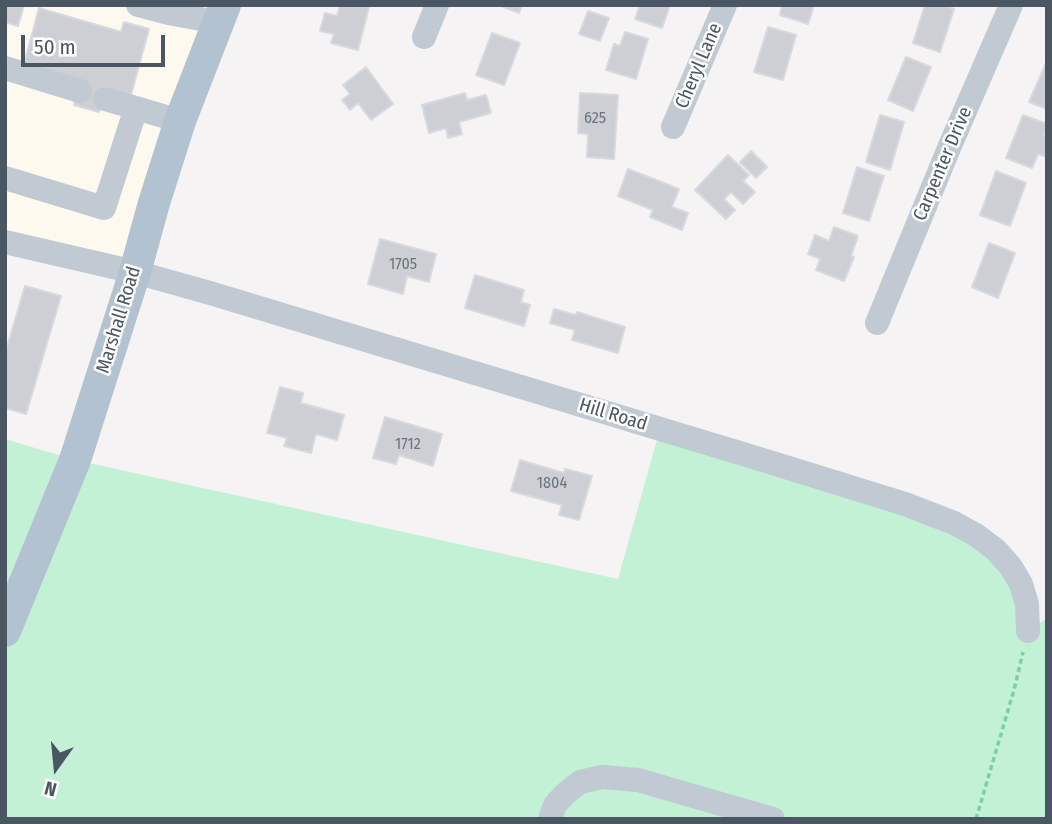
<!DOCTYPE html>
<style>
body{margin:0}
#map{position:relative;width:1052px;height:824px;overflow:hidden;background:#f5f3f3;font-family:"Fira Sans Condensed",sans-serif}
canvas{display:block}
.frame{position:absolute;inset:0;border:7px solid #4a5661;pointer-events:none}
.north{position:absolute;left:21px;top:733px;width:70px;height:70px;-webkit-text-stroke:5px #fff;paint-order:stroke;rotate:195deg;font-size:19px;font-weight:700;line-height:28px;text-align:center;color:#4a5661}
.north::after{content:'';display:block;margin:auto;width:24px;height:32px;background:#4a5661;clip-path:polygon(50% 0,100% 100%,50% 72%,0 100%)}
.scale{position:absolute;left:21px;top:35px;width:144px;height:32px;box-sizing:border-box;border:4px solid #4a5661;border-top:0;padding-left:9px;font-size:21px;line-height:24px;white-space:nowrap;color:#4a5661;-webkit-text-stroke:5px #fff;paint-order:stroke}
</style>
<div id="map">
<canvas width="1052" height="824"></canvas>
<div class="frame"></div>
<div class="north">N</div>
<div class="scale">50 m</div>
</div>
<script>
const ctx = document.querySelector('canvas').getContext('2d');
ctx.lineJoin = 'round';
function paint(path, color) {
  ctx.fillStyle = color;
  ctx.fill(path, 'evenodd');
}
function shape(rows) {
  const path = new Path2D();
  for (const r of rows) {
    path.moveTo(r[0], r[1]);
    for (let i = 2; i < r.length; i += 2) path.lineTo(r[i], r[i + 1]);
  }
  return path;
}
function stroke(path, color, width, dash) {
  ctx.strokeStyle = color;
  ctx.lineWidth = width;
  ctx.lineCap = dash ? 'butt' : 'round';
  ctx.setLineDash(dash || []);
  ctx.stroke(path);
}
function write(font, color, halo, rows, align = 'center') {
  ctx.font = font + ' "Fira Sans Condensed",sans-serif';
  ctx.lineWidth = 5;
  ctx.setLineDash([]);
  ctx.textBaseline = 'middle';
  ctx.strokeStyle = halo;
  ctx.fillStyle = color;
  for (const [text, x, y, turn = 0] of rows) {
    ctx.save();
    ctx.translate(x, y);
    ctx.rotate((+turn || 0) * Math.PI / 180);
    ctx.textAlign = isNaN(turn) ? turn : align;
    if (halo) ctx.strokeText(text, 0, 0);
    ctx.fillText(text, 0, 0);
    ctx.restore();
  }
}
const commercial = shape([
 [5,5,225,5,135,272,5,242]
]);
const green = shape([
 [660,429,753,457,996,550,1029,631,1047,618,1047,819,5,819,5,439,75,460,618,579]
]);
const building = shape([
 [5,5,24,5,18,26,5,22,5,5],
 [340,5,361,5,369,7,358,50,331,43,334,34,320,31,325,13,337,16,340,5],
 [499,5,522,5,519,13,499,5],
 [640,5,670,5,662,28,635,19,640,5],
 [782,5,814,5,808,24,780,15,782,5],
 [925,5,942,5,954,9,940,52,913,43,925,5],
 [39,8,121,32,124,22,149,29,131,95,107,88,99,112,74,105,81,80,24,64,39,8],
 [588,11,609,18,600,41,579,34,588,11],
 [768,27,796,35,783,80,754,72,768,27],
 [625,32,648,39,636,79,606,70,614,44,620,46,625,32],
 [492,33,520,43,504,85,476,75,492,33],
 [906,57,931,67,913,111,888,100,906,57],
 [1047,61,1047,109,1029,102,1047,61],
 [366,67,393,104,371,120,358,103,350,110,342,100,350,94,343,85,366,67],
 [465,93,467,100,486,95,491,113,459,122,462,134,448,138,446,128,429,133,422,105,465,93],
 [580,93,618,95,614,159,587,157,588,134,578,133,580,93],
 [880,115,904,122,890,170,866,162,880,115],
 [1023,115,1047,124,1044,136,1047,137,1047,157,1038,154,1032,168,1006,158,1023,115],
 [751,151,767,167,756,178,740,162,751,151],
 [728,155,749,175,743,181,755,192,743,204,731,192,724,199,735,210,726,219,695,190,728,155],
 [857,167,884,176,869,221,843,213,857,167],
 [628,169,679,189,672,207,688,213,682,230,650,217,653,210,618,196,628,169],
 [996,171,1026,183,1010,226,980,215,996,171],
 [834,227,858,236,851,256,854,257,844,281,816,270,820,259,808,254,815,235,829,241,834,227],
 [380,239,436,254,429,282,407,276,403,294,368,284,380,239],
 [989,243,1015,253,998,298,972,287,989,243],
 [475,275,524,290,521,302,530,305,524,326,465,308,475,275],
 [25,286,61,296,26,414,5,408,5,354,25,286],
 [554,309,576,315,577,312,625,327,618,353,572,340,575,330,550,323,554,309],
 [280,387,303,393,301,403,344,415,337,440,316,434,311,453,284,446,287,438,267,433,280,387],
 [385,417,442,434,433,466,399,455,396,464,373,458,385,417],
 [520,460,564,473,565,469,592,476,579,520,559,515,562,505,511,491,520,460]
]);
const path = shape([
 [976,819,1014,690,1023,652]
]);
const minor = shape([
 [138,5,168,13,217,22],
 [424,37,437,5],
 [5,68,80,91],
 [105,99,180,121],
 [673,127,725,5],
 [5,178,104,208,136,108],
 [5,242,135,272,210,293,753,457,905,504,954,523,976,535,996,550,1011,567,1021,584,1027,604,1028,631],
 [877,323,949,148,1011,5],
 [550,819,555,805,565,794,580,782,602,777,638,780,773,819]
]);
const major = shape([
 [5,631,75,460,135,272,154,203,180,121,225,5]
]);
const numberNames = [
 ["625",595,119],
 ["1705",403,265],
 ["1712",408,445],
 ["1804",552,484]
];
const streetNames = [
 ["Cheryl Lane",699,66,-67],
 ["Carpenter Drive",943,164,-67],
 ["Marshall Road",119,320,-73],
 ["Hill Road",613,415,17]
];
paint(commercial, '#fdf9ef');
paint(green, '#c3f1d5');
paint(building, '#cdcfd5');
stroke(building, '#d7d9de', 2);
stroke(path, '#7ad0a6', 3.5, [5, 3.5]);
stroke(minor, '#c1cad2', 24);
stroke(major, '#b3c2d1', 32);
write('16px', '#6b747e', null, numberNames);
write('19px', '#4a5661', '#fff', streetNames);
</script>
